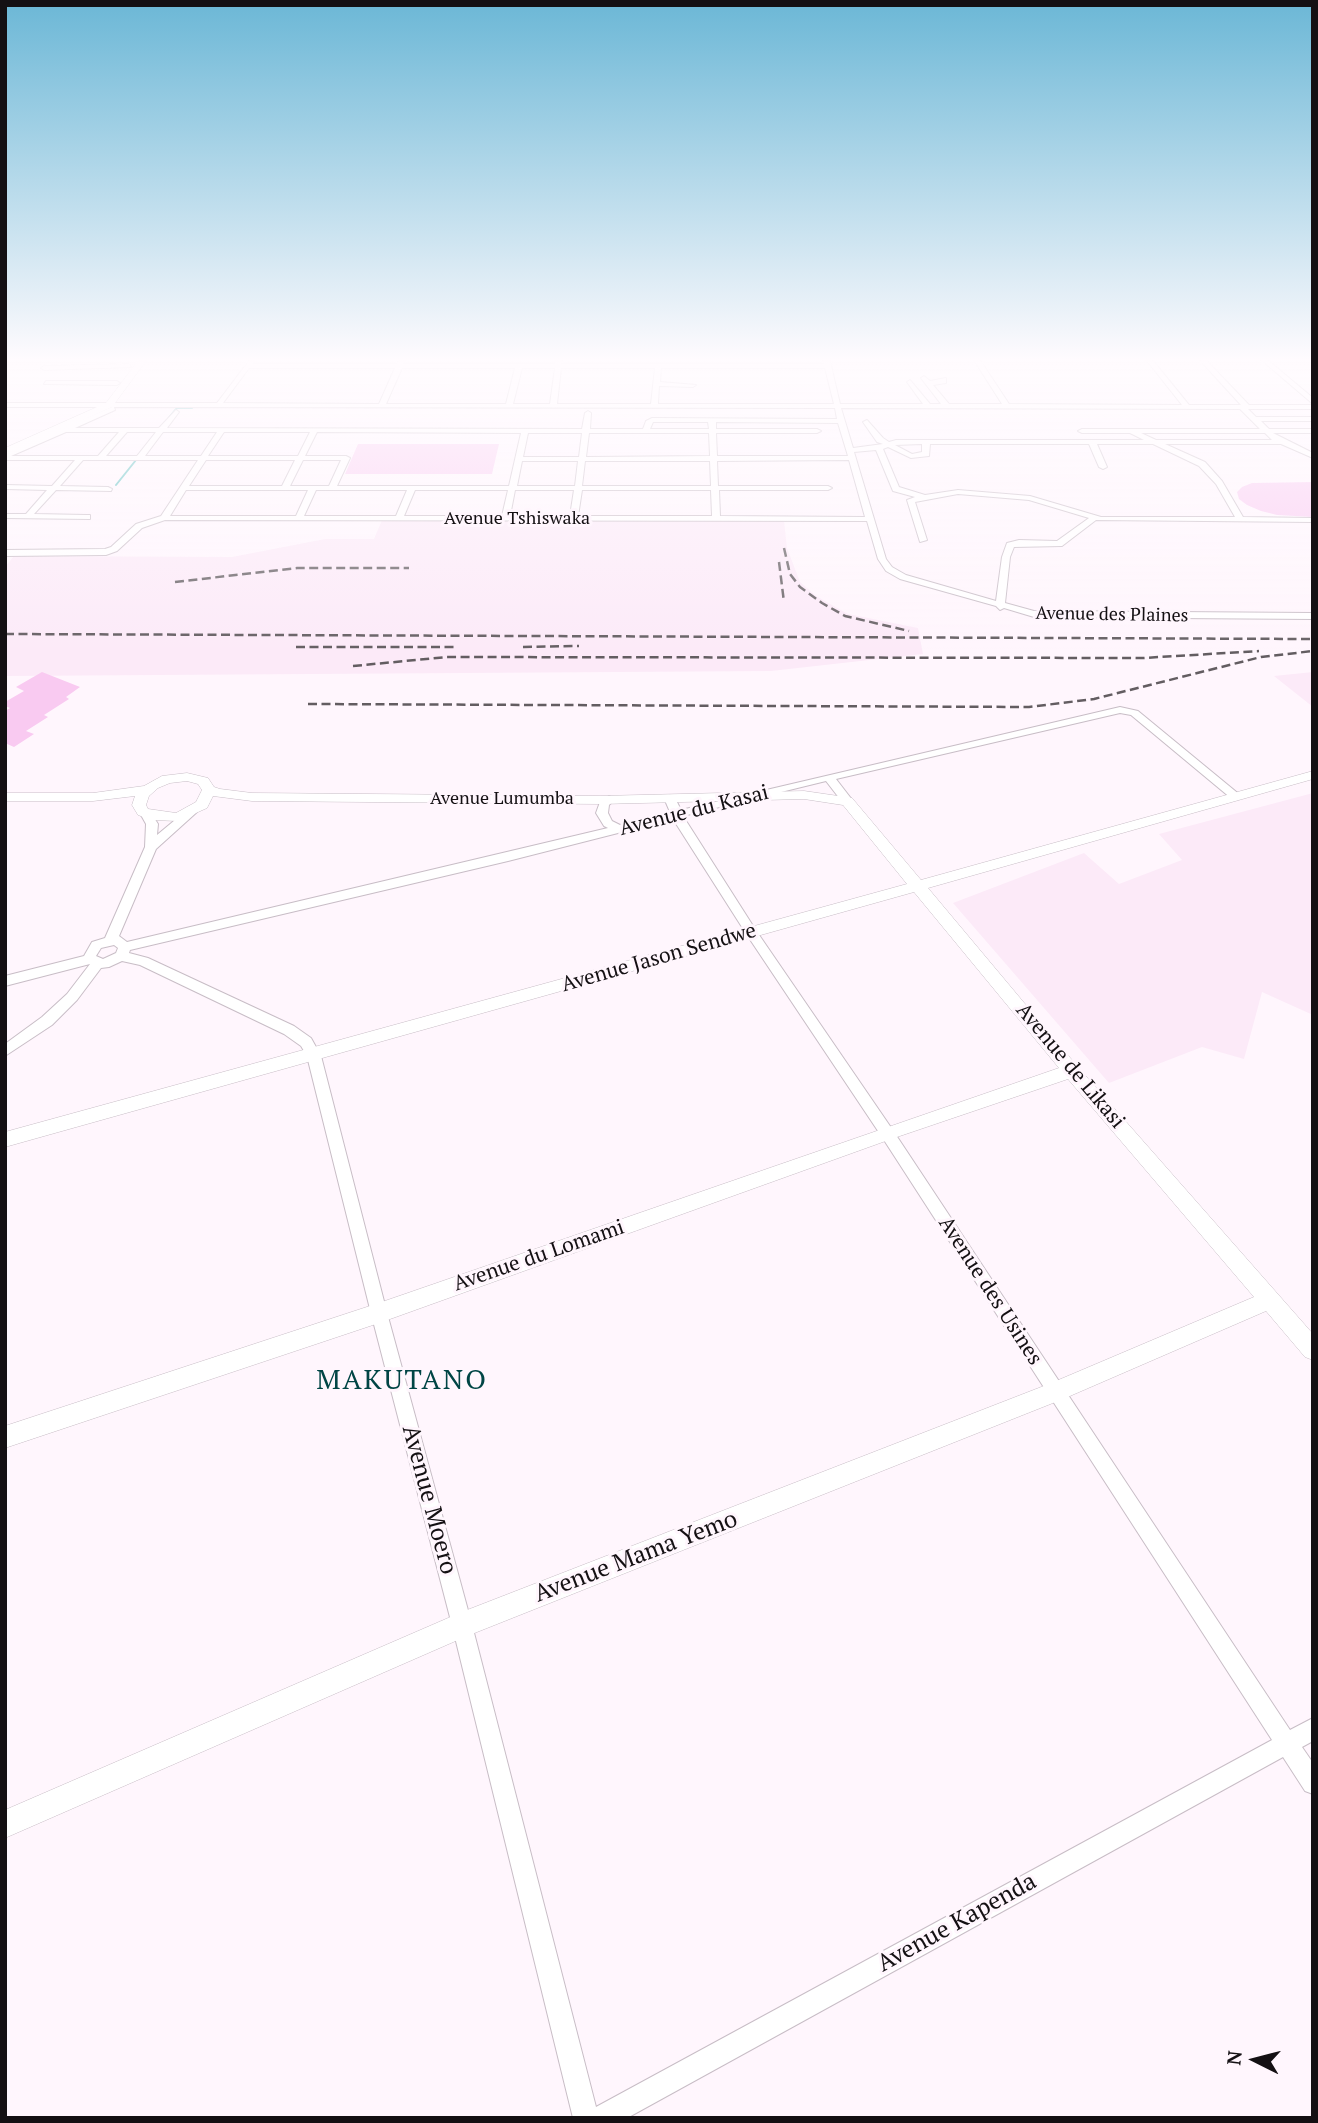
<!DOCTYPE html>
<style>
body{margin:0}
#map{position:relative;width:1318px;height:2123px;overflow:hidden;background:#fff6fd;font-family:"PT Serif",serif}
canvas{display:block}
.frame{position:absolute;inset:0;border:7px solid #141013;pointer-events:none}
.north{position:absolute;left:1220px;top:2025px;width:70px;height:70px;-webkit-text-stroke:5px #fff6fd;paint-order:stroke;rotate:276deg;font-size:19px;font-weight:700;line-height:28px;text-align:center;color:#141013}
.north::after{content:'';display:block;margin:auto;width:24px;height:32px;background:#141013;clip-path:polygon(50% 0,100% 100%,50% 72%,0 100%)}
</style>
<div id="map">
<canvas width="1318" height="2123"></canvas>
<div class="frame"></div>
<div class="north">N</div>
</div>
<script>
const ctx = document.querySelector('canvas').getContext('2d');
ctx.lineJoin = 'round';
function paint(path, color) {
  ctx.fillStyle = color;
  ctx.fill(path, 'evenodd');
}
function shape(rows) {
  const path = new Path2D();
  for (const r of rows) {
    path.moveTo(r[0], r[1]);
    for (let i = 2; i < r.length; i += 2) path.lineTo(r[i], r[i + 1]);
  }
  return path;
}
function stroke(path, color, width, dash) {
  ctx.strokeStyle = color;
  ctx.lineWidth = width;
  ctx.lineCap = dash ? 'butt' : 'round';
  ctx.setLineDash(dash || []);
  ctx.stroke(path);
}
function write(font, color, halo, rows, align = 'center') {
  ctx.font = font + ' "PT Serif",serif';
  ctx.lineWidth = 6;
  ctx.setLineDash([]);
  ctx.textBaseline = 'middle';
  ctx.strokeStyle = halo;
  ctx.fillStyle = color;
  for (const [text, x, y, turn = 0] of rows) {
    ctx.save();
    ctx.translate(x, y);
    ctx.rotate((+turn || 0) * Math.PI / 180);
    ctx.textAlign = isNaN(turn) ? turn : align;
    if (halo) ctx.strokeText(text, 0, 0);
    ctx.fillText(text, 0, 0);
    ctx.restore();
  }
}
const built = shape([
 [382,520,784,521,787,548,800,582,816,596,848,614,918,628,923,654,771,671,5,676,5,567,14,556,232,557,325,539,374,539],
 [1313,672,1313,707,1274,676],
 [1313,793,1313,1015,1262,992,1244,1059,1202,1047,1109,1083,953,903,1084,853,1119,884,1182,860,1159,834]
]);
const green = shape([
 [358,444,499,444,492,474,345,474],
 [1313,482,1313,517,1277,515,1261,511,1247,505,1239,499,1237,492,1242,487,1252,483],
 [42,672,80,687,66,697,69,699,44,715,48,717,26,731,34,734,14,747,5,743,5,711,10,708,5,706,5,702,24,691,16,687]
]);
const stream = shape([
 [168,419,177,408,192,408],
 [116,485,136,460]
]);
const minor = shape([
 [252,357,255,359,252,364,397,364,401,357,406,358,403,364,555,364,557,357,562,358,561,364,824,364,823,357,829,357,840,404,923,404,907,382,910,380,930,404,941,404,921,378,924,376,930,381,946,378,946,383,933,385,949,404,1002,404,972,357,978,357,1009,404,1182,405,1144,357,1150,357,1189,405,1241,405,1197,357,1203,357,1249,405,1313,405,1313,409,1248,409,1256,417,1313,417,1313,421,1261,421,1269,429,1313,429,1313,433,1273,433,1313,453,1313,458,1281,444,1165,444,1205,462,1222,481,1243,517,1313,518,1313,522,1096,520,1062,546,1014,547,1010,557,1005,603,1034,611,1313,613,1313,619,1034,617,1004,608,1000,610,996,606,900,579,886,571,878,559,867,521,165,520,142,528,117,551,106,555,5,556,5,550,105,549,111,547,136,524,161,516,198,460,83,460,60,486,108,487,112,489,111,491,56,490,34,514,87,515,90,515,90,519,5,518,5,514,26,514,47,490,5,489,5,485,52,486,75,460,5,460,5,453,112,407,5,407,5,403,217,403,252,357],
 [249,368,395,368,379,404,223,403,249,368],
 [402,368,515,368,506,404,386,404,402,368],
 [522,368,555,368,550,404,513,404,522,368],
 [561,368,655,368,651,404,557,404,561,368],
 [661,368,825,368,834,404,658,404,659,386,693,387,696,385,660,382,661,368],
 [114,407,835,408,837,419,652,418,646,421,643,429,590,429,591,413,588,411,585,413,582,429,167,428,179,412,176,410,159,428,75,428,115,410,114,407],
 [841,408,1240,409,1260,429,1082,429,1078,431,1082,433,1130,433,1144,440,896,440,889,442,883,438,867,420,863,422,877,442,883,444,853,448,841,408],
 [653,422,708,422,709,429,650,429,653,422],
 [716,422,838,423,848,456,717,456,716,433,817,433,821,431,817,429,716,429,716,422],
 [66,432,119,432,98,456,11,456,66,432],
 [127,432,156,432,137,456,106,456,127,432],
 [163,432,217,432,201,456,145,456,163,432],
 [224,432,310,432,298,456,208,456,224,432],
 [317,432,521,433,509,486,337,486,350,458,346,456,305,456,317,432],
 [528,433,582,433,579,457,523,457,528,433],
 [589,433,709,433,710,456,586,457,589,433],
 [1141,433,1265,433,1272,440,1156,440,1141,433],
 [922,444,922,452,912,454,895,445,922,444],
 [930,444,1089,444,1099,467,1103,469,1107,467,1097,444,1153,444,1199,466,1216,484,1235,517,1101,517,1030,496,958,490,925,495,899,487,883,449,888,447,911,458,929,456,930,444],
 [876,450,893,491,915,497,907,500,920,542,927,540,915,502,958,494,1029,500,1089,518,1057,541,1019,540,1007,543,1002,557,996,601,906,575,892,567,886,559,854,452,876,450],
 [206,460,295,460,282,486,189,486,206,460],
 [303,460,341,460,329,486,290,486,303,460],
 [849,460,865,517,720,516,719,490,828,490,832,488,828,486,718,486,717,461,849,460],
 [522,461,578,461,575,486,517,486,522,461],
 [585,461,710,461,711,486,582,486,585,461],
 [186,490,308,490,296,516,170,516,186,490],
 [316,490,407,490,396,516,304,516,316,490],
 [415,490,508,490,502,516,404,516,415,490],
 [515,490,574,490,570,516,510,516,515,490],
 [582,490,711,490,712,516,578,516,582,490],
 [1021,357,1127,357,1124,359,1024,359,1021,357],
 [1258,357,1264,357,1313,398,1313,404,1258,357],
 [129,364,131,367,44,370,41,368,44,366,129,364],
 [46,381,117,381,120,383,117,385,44,384,46,381],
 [1120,707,1138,711,1240,795,1240,799,1232,799,1131,715,1120,713,836,779,853,801,847,804,843,803,826,781,683,816,755,929,892,1129,1290,1730,1313,1718,1313,1741,1302,1747,1313,1763,1313,1794,1305,1791,1283,1757,627,2118,573,2118,452,1625,371,1313,307,1056,301,1046,284,1034,140,965,122,961,109,967,101,968,77,1000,52,1025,5,1056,5,1044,42,1017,67,994,90,964,5,986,5,976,84,956,92,942,105,938,145,847,146,824,141,815,147,811,151,813,158,824,157,835,187,810,191,809,197,812,156,849,119,936,127,942,608,828,604,826,596,813,600,802,609,796,615,799,609,805,608,813,612,821,620,825,670,812,664,798,670,795,674,796,681,810,1120,707],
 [673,819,747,935,882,1137,1272,1740,596,2107,472,1625,387,1313,321,1056,311,1038,294,1026,148,958,129,953,130,950,508,861,673,819],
 [114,945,118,948,116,953,103,959,96,956,101,948,114,945]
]);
const major = shape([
 [141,357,149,357,112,407,5,455,5,448,106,403,141,357],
 [1313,771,1313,779,928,888,1077,1066,1313,1334,1313,1360,1305,1357,1266,1311,1063,1399,467,1636,5,1838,5,1810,462,1612,1049,1384,1254,1297,1068,1079,894,1138,379,1323,5,1448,5,1426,379,1303,1059,1068,914,892,5,1147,5,1132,907,884,843,805,804,799,600,804,252,801,213,796,207,808,178,821,152,820,138,815,132,805,135,796,93,801,5,801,5,793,93,793,144,786,162,776,187,773,208,778,214,787,220,789,252,793,600,796,804,791,852,798,921,880,1313,771],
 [187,781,198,784,202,790,196,802,176,813,148,809,146,805,149,796,158,788,170,783,187,781]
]);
const rail = shape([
 [784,548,790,574,800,587,822,603,845,616,909,631],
 [779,562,784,602],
 [175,582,297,568,409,568],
 [5,634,1313,639],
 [296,647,457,647],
 [523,647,579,646],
 [353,666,447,657,1143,658,1259,651],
 [308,704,1029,707,1094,699,1261,657,1313,651]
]);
const farStreetnames = [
 ["Avenue Tshiswaka",517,519],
 ["Avenue des Plaines",1112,615,1],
 ["Avenue Lumumba",502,799]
];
const streetNames = [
 ["Avenue du Kasai",694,811,-14],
 ["Avenue Jason Sendwe",659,958,-16],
 ["Avenue de Likasi",1070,1066,50],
 ["Avenue du Lomami",539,1256,-19],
 ["Avenue des Usines",990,1291,57]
];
const nearStreetnames = [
 ["Avenue Moero",429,1500,75],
 ["Avenue Mama Yemo",636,1557,-21],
 ["Avenue Kapenda",957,1923,-29]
];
const nearQuarternames = [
 ["MAKUTANO",402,1381]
];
paint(built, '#fceaf8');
paint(green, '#f9caf1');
stroke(stream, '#51bbbb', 2);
stroke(minor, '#c8bdc6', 2);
stroke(major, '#c8bdc6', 1);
paint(minor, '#fff');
paint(major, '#fff');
stroke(rail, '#635d61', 2.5, [9, 4.5]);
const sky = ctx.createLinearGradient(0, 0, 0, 654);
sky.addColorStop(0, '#6bb7d6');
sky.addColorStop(0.55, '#fffbfe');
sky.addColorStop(1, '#fffbfe00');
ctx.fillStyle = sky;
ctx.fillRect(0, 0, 1318, 654);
write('18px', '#141013', '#fff6fd', farStreetnames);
write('21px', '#141013', '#fff6fd', streetNames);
write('24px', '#141013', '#fff6fd', nearStreetnames);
ctx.letterSpacing = '2px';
write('28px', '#014545', '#fff6fd', nearQuarternames);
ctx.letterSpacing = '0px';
</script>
